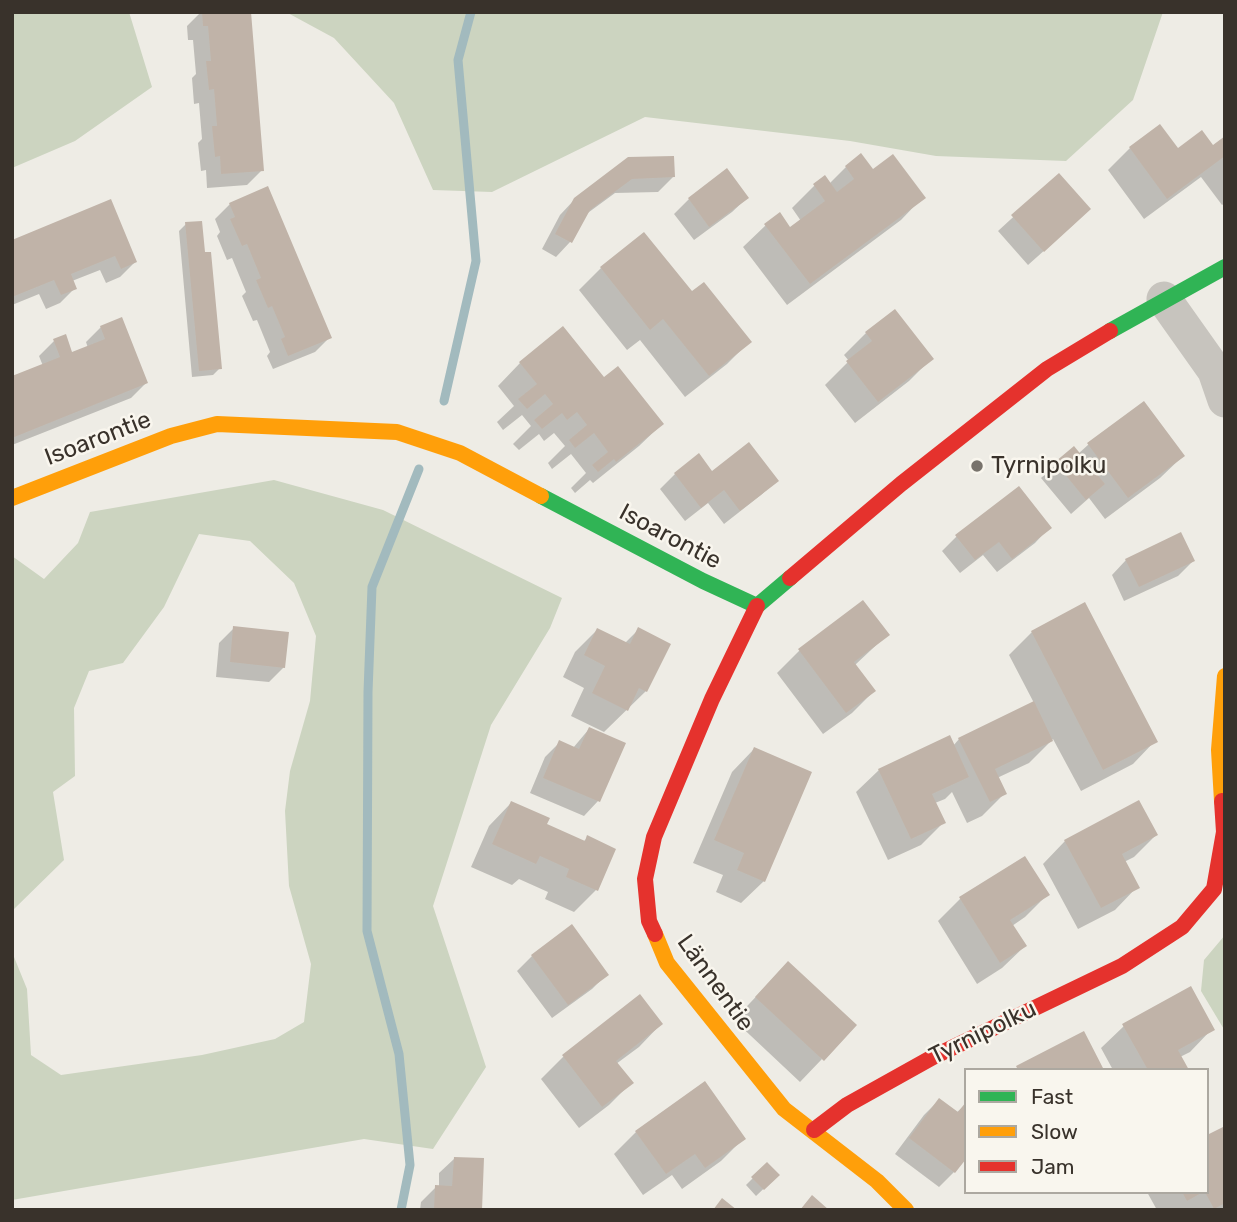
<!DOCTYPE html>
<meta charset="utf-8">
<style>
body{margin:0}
#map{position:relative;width:1237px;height:1222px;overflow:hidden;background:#eeece5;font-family:Rubik,sans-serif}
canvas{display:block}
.frame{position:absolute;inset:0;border:14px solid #39322b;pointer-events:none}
.legend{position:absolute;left:964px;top:1068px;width:245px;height:126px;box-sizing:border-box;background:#f9f6ee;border:2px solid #aca8a0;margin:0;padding:9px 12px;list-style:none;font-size:21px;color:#39322b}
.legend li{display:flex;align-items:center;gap:14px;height:35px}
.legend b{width:35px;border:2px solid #aca8a0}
</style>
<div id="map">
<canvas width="1237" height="1222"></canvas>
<div class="frame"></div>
<ul class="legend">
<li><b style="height:9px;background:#30b455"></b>Fast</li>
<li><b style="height:9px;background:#ff9f0a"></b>Slow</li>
<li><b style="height:9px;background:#e5322d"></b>Jam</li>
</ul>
</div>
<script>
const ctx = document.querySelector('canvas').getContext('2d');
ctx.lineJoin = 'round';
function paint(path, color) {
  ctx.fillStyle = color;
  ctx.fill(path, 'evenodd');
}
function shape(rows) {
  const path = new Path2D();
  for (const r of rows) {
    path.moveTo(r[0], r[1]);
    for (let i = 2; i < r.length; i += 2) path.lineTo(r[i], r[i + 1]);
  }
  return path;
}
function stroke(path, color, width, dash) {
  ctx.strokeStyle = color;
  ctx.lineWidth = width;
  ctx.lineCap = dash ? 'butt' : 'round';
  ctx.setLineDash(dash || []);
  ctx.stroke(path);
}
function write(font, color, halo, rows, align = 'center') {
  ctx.font = font + ' Rubik,sans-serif';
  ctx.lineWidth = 5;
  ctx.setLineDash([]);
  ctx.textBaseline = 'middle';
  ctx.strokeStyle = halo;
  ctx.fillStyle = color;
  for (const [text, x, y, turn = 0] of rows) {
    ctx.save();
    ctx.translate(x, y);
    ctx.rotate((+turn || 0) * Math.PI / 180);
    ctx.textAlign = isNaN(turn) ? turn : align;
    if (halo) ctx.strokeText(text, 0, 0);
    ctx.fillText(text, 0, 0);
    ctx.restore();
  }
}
const green = shape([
 [12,12,129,12,152,87,75,141,12,168],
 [286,12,1163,12,1133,100,1066,161,936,156,850,141,645,117,492,192,433,190,394,103,334,38],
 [274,480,383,510,562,598,550,628,491,725,433,906,486,1067,433,1149,364,1139,12,1200,12,952,27,989,31,1055,61,1075,202,1055,275,1039,304,1022,311,964,289,886,285,811,290,771,310,701,316,636,294,583,250,541,199,534,164,607,123,663,89,671,74,708,75,776,53,792,64,860,12,911,12,556,44,579,78,543,90,512],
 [1225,935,1225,1031,1201,991,1204,960]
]);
const shadow = shape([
 [201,12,249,12,262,170,247,185,207,188,206,170,201,171,198,143,202,139,199,103,194,104,192,78,196,74,193,40,188,40,187,26],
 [1225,139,1225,203,1222,205,1201,177,1144,219,1108,170,1130,148,1178,151,1212,148],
 [628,159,673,177,658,192,615,193,585,215,570,242,556,257,542,249,560,215,575,199],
 [846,167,873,172,923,197,901,220,787,305,743,247,766,225,790,229,801,221,792,208,814,186,825,178,829,184],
 [1059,175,1074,224,1028,265,998,231],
 [747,198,732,212,694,240,674,214,689,199],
 [110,202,135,262,120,277,106,283,100,270,72,281,75,288,60,303,46,309,39,294,12,305,12,242],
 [230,204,330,337,315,352,273,369,267,356,270,352,257,320,253,321,242,296,246,292,232,258,227,260,217,236,220,232,215,219],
 [186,224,220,368,213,375,192,377,179,231],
 [601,268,691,294,749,342,727,364,685,397,640,340,627,350,579,290],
 [101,327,146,383,131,398,12,445,12,378,43,366,39,356,54,341,71,355,88,348,86,342],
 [563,329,604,379,662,424,639,446,593,483,590,480,575,493,571,488,586,473,571,454,552,469,548,463,565,446,554,433,544,441,539,434,519,450,513,444,531,426,522,415,503,430,497,422,514,406,498,386,520,363],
 [866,333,931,359,909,381,855,423,825,385,849,361,844,355],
 [1089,444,1183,456,1160,478,1105,519,1089,498,1071,514,1041,478,1074,449,1078,454],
 [712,473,776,481,761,495,724,524,708,503,685,521,660,489,675,474],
 [1049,528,1035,543,997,572,983,555,960,573,942,551,957,536],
 [1126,560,1193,561,1178,576,1124,601,1112,575],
 [863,602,887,635,855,665,874,691,852,713,823,734,777,673,799,651],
 [234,628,284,667,269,682,216,677,219,643],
 [597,630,625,643,638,630,646,691,604,732,571,716,584,688,563,677,575,652],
 [1032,632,1155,741,1133,764,1081,791,1053,739,1029,763,997,778,1005,793,982,816,967,823,952,792,945,799,935,803,943,823,921,845,888,860,856,792,879,770,953,746,959,739,1034,703,1009,655],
 [589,729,598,801,584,816,530,793,545,757,560,742,573,748],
 [754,749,764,881,741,903,716,892,723,875,693,863,732,772],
 [511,803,545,825,583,842,588,837,596,890,574,912,545,899,548,892,519,879,512,885,471,867,489,826],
 [1156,835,1134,857,1124,862,1137,887,1115,910,1078,929,1043,864,1065,841],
 [1025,858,1048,894,1025,917,1012,926,1025,946,1002,968,977,984,938,921,960,899],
 [532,956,606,975,592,989,552,1018,517,971],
 [766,986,822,1059,800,1082,734,1020],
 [661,1024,639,1047,616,1064,631,1083,609,1105,579,1128,541,1079,563,1057],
 [1124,1026,1212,1029,1190,1052,1180,1057,1187,1070,1113,1070,1101,1048],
 [939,1100,956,1113,966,1104,954,1172,939,1187,895,1154,924,1115],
 [1225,1128,1225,1210,1157,1210,1147,1192,1207,1192],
 [636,1132,743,1139,721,1161,682,1189,672,1175,643,1195,614,1154],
 [454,1159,480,1210,420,1210,421,1202,436,1187,439,1187,439,1173],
 [767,1164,778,1175,756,1196,746,1185]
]);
const stream = shape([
 [444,401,476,261,458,60,471,12],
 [401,1210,410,1165,399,1054,367,931,368,692,372,587,419,469]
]);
const building = shape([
 [202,12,251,12,264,171,221,174,220,156,215,157,212,126,217,126,214,89,209,90,206,61,211,61,208,26,203,26],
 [1160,124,1178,148,1202,130,1213,145,1225,136,1225,156,1167,199,1129,147],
 [861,153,873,169,893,154,926,198,810,284,764,224,780,212,790,227,825,201,813,184,825,175,837,192,854,179,845,166],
 [674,156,675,177,632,179,590,210,572,243,555,234,574,198,628,157],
 [727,168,749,198,709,227,688,198],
 [1059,173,1091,209,1044,252,1011,215],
 [268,186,332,338,288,356,281,339,285,337,272,306,268,308,256,280,261,278,247,244,242,246,230,219,235,217,229,203],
 [111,199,137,262,121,269,115,256,71,274,77,289,61,295,54,280,12,297,12,240],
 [202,221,205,252,211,252,222,369,199,371,185,222],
 [644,232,692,291,704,282,752,342,709,376,663,319,650,330,600,267],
 [895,309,934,359,878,402,846,361,872,341,865,332],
 [122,317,148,383,12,438,12,376,60,357,53,339,66,334,72,352,105,339,100,326],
 [563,326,604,377,618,366,664,424,616,462,614,459,598,472,592,465,608,452,594,433,575,448,569,440,587,425,577,412,567,420,562,413,542,429,534,420,553,404,545,394,527,409,518,399,537,384,519,362],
 [1144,401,1185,456,1128,498,1087,443],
 [749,442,779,481,740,511,724,490,701,508,674,473,699,453,712,471],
 [1074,446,1105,484,1086,500,1055,462],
 [1019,486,1052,528,1012,559,999,542,975,560,955,535],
 [1181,532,1195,561,1139,587,1125,559],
 [863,600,890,635,854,662,876,691,846,713,798,649],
 [1085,602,1158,742,1103,770,1031,631],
 [233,626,289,632,285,668,230,662],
 [638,627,671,644,647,692,639,688,628,711,592,693,605,666,584,655,597,628,630,644],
 [1034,701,1053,741,995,769,1007,794,990,802,958,738],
 [589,727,626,743,600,802,543,778,559,740,579,749],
 [950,735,969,777,932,794,946,823,911,839,878,769],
 [754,747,812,772,765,882,737,870,744,853,714,840],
 [1139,800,1158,835,1122,854,1140,888,1101,908,1064,840],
 [511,801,550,818,547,824,585,841,587,835,616,849,598,891,566,877,569,869,540,856,536,864,492,844],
 [1025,856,1050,895,1010,920,1027,946,1000,963,959,897],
 [572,924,609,975,568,1005,531,955],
 [788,961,857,1025,824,1061,755,997],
 [1191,986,1215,1030,1178,1050,1189,1070,1148,1070,1122,1024],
 [640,994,663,1024,616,1061,634,1083,602,1107,562,1055],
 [1084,1031,1104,1070,1018,1070,1016,1066],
 [705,1081,746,1139,705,1168,695,1154,666,1174,635,1131],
 [939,1098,958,1112,966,1102,966,1159,955,1173,909,1138],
 [1225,1126,1225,1203,1214,1209,1205,1192,1207,1192,1207,1135],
 [454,1157,484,1158,482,1210,434,1210,435,1185,452,1186],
 [767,1162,780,1175,764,1190,751,1177],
 [1182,1192,1203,1192,1187,1201],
 [812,1195,829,1210,800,1210],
 [722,1198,737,1210,713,1210]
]);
const street = shape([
 [1164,299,1215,371,1225,400]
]);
const fast = shape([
 [1110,331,1225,267],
 [541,496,703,581,757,606,790,578]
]);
const slow = shape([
 [12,498,171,436,217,424,397,432,460,453,541,496],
 [1222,801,1219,750,1225,676],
 [655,934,667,963,784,1109,877,1181,906,1210]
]);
const jam = shape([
 [790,578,901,484,1047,369,1110,331],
 [655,934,649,921,645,879,654,837,712,699,757,606],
 [814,1130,847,1105,933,1057,1122,966,1182,927,1214,889,1224,832,1222,801]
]);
const markers = [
 [977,466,7,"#78736c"]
];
const streetNames = [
 ["Isoarontie",98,439,-21],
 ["Isoarontie",670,537,28],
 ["Lännentie",715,983,54],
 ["Tyrnipolku",983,1033,-26]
];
const poiNames = [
 ["Tyrnipolku",991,466]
];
paint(green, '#ccd4c0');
paint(shadow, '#0003');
stroke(stream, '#a2babe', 9);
paint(building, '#c0b3a8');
stroke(street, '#c7c4be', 35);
stroke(fast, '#30b455', 16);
stroke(slow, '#ff9f0a', 16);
stroke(jam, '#e5322d', 16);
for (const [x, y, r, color] of markers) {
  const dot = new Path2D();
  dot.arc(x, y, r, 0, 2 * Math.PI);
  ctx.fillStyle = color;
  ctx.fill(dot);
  stroke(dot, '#f9f6ee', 2.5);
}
write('24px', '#39322b', '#f9f6ee', streetNames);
write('24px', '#39322b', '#f9f6ee', poiNames, 'left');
</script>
